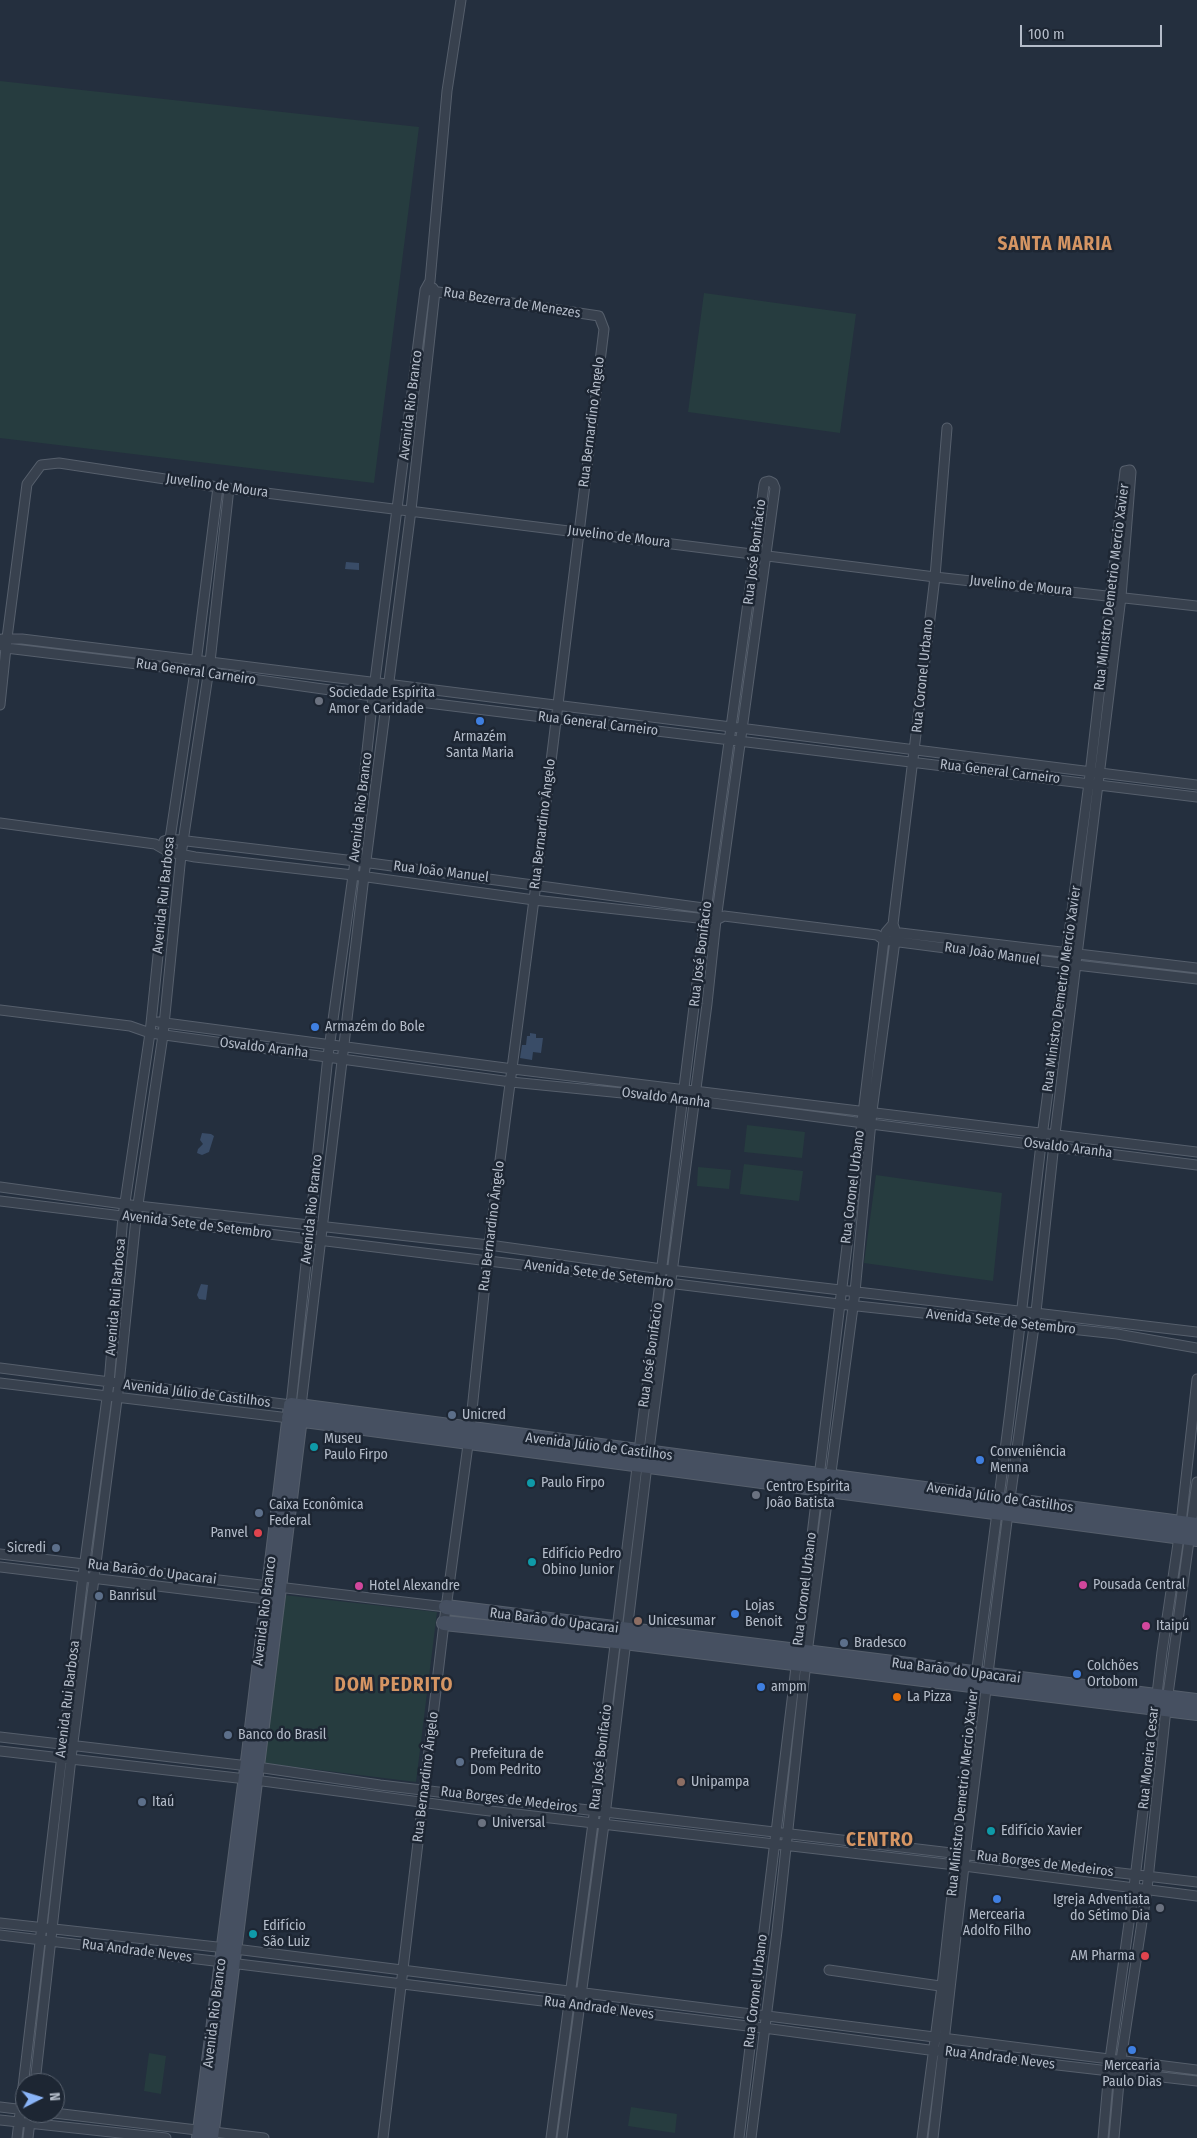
<!DOCTYPE html>
<meta charset="utf-8">
<style>
body{margin:0}
#map{position:relative;width:1197px;height:2138px;overflow:hidden;background:#242f3e;font-family:"Fira Sans Condensed",sans-serif}
canvas{display:block}
.north{position:absolute;left:15px;top:2073px;width:50px;height:50px;box-sizing:border-box;background:#1d2633;border:1px solid #59626f;border-radius:50%;rotate:85deg;font-size:14px;font-weight:700;line-height:20px;text-align:center;color:#b4bcc9}
.north::after{content:'';display:block;margin:auto;width:18px;height:22px;background:#8ab4f8;clip-path:polygon(50% 0,100% 100%,50% 72%,0 100%)}
.scale{position:absolute;left:1020px;top:25px;width:142px;height:22px;box-sizing:border-box;border:2px solid #b4bcc9;border-top:0;padding-left:6px;font-size:15px;line-height:18px;white-space:nowrap;color:#b4bcc9;-webkit-text-stroke:4px #1d2633;paint-order:stroke}
</style>
<div id="map">
<canvas width="1197" height="2138"></canvas>
<div class="north">N</div>
<div class="scale">100 m</div>
</div>
<script>
const ctx = document.querySelector('canvas').getContext('2d');
ctx.lineJoin = 'round';
function paint(path, color) {
  ctx.fillStyle = color;
  ctx.fill(path, 'evenodd');
}
function shape(rows) {
  const path = new Path2D();
  for (const r of rows) {
    path.moveTo(r[0], r[1]);
    for (let i = 2; i < r.length; i += 2) path.lineTo(r[i], r[i + 1]);
  }
  return path;
}
function stroke(path, color, width, dash) {
  ctx.strokeStyle = color;
  ctx.lineWidth = width;
  ctx.lineCap = dash ? 'butt' : 'round';
  ctx.setLineDash(dash || []);
  ctx.stroke(path);
}
function write(font, color, halo, rows, align = 'center') {
  ctx.font = font + ' "Fira Sans Condensed",sans-serif';
  ctx.lineWidth = 5;
  ctx.setLineDash([]);
  ctx.textBaseline = 'middle';
  ctx.strokeStyle = halo;
  ctx.fillStyle = color;
  for (const [text, x, y, turn = 0] of rows) {
    ctx.save();
    ctx.translate(x, y);
    ctx.rotate((+turn || 0) * Math.PI / 180);
    ctx.textAlign = isNaN(turn) ? turn : align;
    if (halo) ctx.strokeText(text, 0, 0);
    ctx.fillText(text, 0, 0);
    ctx.restore();
  }
}
const green = shape([
 [0,81,419,127,374,483,0,438],
 [704,293,856,314,840,433,688,412],
 [747,1125,805,1132,802,1158,744,1152],
 [744,1164,803,1171,799,1201,740,1194],
 [698,1167,731,1170,729,1189,697,1186],
 [876,1175,1002,1193,993,1281,864,1263],
 [284,1595,437,1612,416,1782,263,1763],
 [149,2053,166,2056,161,2094,144,2091],
 [631,2107,677,2114,675,2133,628,2126]
]);
const water = shape([
 [346,562,359,563,359,570,345,569],
 [530,1033,536,1034,536,1038,543,1038,541,1053,533,1052,532,1060,520,1058,522,1045,526,1045,527,1036,530,1036],
 [202,1133,211,1134,214,1136,209,1152,202,1155,197,1153,198,1149,203,1144,200,1140],
 [201,1284,208,1285,206,1300,199,1299,197,1295]
]);
const street = shape([
 [2,639,22,639,210,662,1197,785],
 [0,645,6,648,195,671,387,698,1197,797],
 [0,705,7,638,27,484,41,465,59,463,218,487,935,577,1197,606],
 [0,823,155,844,169,852,195,857,353,875,534,900,716,920,724,916,877,935,884,940,1076,965,1197,979],
 [164,841,170,839,355,861,711,909],
 [892,932,1197,968],
 [0,1010,130,1026,150,1033,511,1082,683,1099,871,1124,1197,1165],
 [158,1022,513,1069,1197,1152],
 [0,1187,138,1206,489,1245,662,1269,1197,1332],
 [0,1201,839,1304,1117,1334,1197,1348],
 [0,1368,291,1405,328,1056,355,861,373,696,425,290,430,281,447,91,461,0],
 [0,1383,289,1418],
 [301,1406,364,876,411,510,435,291,433,288],
 [0,1554,446,1607],
 [0,1567,273,1600],
 [0,1737,257,1767,380,1785,605,1812,1197,1882],
 [0,1751,255,1780,473,1809,964,1866,1197,1896],
 [0,1923,235,1949,1197,2070],
 [0,1935,764,2028,944,2052,1197,2081],
 [829,1970,947,1987],
 [35,2083,71,1758,119,1384,136,1218,163,1035,181,855,210,662,229,488],
 [0,2107,25,2110],
 [54,2113,264,2138],
 [0,2120,166,2138],
 [17,2138,83,1576,109,1383,123,1216,150,1033,170,839,195,671,218,487],
 [28,2138,31,2113],
 [383,2138,444,1623,470,1430,489,1245,536,884,604,329,599,316,425,290],
 [551,2138,593,1823,705,918,764,485,765,482,769,481,773,483,775,488,716,920,707,1004,647,1465,604,1824,562,2138],
 [739,2138,884,940,886,932,893,924],
 [751,2138,777,1931,807,1653,855,1292,872,1111,895,941,896,933,893,924,935,577,947,428],
 [922,2138,942,1986,975,1684,1010,1411,1041,1144,1089,783,1125,471,1130,470,1131,472,1121,597,1055,1134,1036,1312,1008,1513,964,1866,933,2138],
 [1103,2138,1110,2059,1134,1887,1162,1652,1181,1523,1197,1379],
 [1114,2138,1121,2060,1147,1889,1166,1709,1197,1482]
]);
const secondary = shape([
 [289,1418,1197,1539],
 [446,1607,1197,1701],
 [444,1623,616,1641,1197,1713],
 [199,2138,249,1753,291,1405,1197,1525],
 [211,2138,301,1410]
]);
const markers = [
 [319,701,5,"#6b7280"],
 [480,721,5,"#3f7fe0"],
 [315,1027,5,"#3f7fe0"],
 [452,1415,5,"#5c6f8a"],
 [314,1447,5,"#0f9aa8"],
 [980,1460,5,"#3f7fe0"],
 [531,1483,5,"#0f9aa8"],
 [756,1495,5,"#6b7280"],
 [259,1513,5,"#5c6f8a"],
 [258,1533,5,"#e0444e"],
 [56,1548,5,"#5c6f8a"],
 [532,1562,5,"#0f9aa8"],
 [1083,1585,5,"#d1479c"],
 [359,1586,5,"#d1479c"],
 [99,1596,5,"#5c6f8a"],
 [735,1614,5,"#3f7fe0"],
 [638,1621,5,"#8d6e63"],
 [1146,1626,5,"#d1479c"],
 [844,1643,5,"#5c6f8a"],
 [1077,1674,5,"#3f7fe0"],
 [761,1687,5,"#3f7fe0"],
 [897,1697,5,"#e8710a"],
 [228,1735,5,"#5c6f8a"],
 [460,1762,5,"#5c6f8a"],
 [681,1782,5,"#8d6e63"],
 [142,1802,5,"#5c6f8a"],
 [482,1823,5,"#6b7280"],
 [991,1831,5,"#0f9aa8"],
 [997,1899,5,"#3f7fe0"],
 [1160,1908,5,"#6b7280"],
 [253,1934,5,"#0f9aa8"],
 [1145,1956,5,"#e0444e"],
 [1132,2050,5,"#3f7fe0"]
];
const streetNames = [
 ["Rua Bezerra de Menezes",512,303,9],
 ["Avenida Rio Branco",411,405,-83],
 ["Rua Bernardino Ângelo",592,422,-83],
 ["Juvelino de Moura",217,486,8],
 ["Juvelino de Moura",619,537,7],
 ["Rua José Bonifacio",755,552,-83],
 ["Juvelino de Moura",1021,586,6],
 ["Rua Ministro Demetrio Mercio Xavier",1112,587,-83],
 ["Rua General Carneiro",196,672,8],
 ["Rua Coronel Urbano",923,676,-84],
 ["Rua General Carneiro",598,724,7],
 ["Rua General Carneiro",1000,772,7],
 ["Avenida Rio Branco",361,807,-83],
 ["Rua Bernardino Ângelo",543,824,-83],
 ["Rua João Manuel",441,872,7],
 ["Avenida Rui Barbosa",164,895,-84],
 ["Rua José Bonifacio",701,954,-83],
 ["Rua João Manuel",992,954,8],
 ["Rua Ministro Demetrio Mercio Xavier",1062,989,-82],
 ["Osvaldo Aranha",264,1048,7],
 ["Osvaldo Aranha",666,1098,7],
 ["Osvaldo Aranha",1068,1148,7],
 ["Rua Coronel Urbano",853,1187,-83],
 ["Avenida Rio Branco",312,1209,-84],
 ["Avenida Sete de Setembro",197,1225,7],
 ["Rua Bernardino Ângelo",492,1226,-83],
 ["Avenida Sete de Setembro",599,1274,7],
 ["Avenida Rui Barbosa",116,1297,-85],
 ["Avenida Sete de Setembro",1001,1322,6],
 ["Rua José Bonifacio",651,1355,-82],
 ["Avenida Júlio de Castilhos",197,1394,7],
 ["Avenida Júlio de Castilhos",599,1447,7],
 ["Avenida Júlio de Castilhos",1000,1498,8],
 ["Rua Barão do Upacarai",152,1572,7],
 ["Rua Coronel Urbano",805,1589,-83],
 ["Avenida Rio Branco",265,1611,-83],
 ["Rua Barão do Upacarai",554,1621,7],
 ["Rua Barão do Upacarai",956,1671,7],
 ["Avenida Rui Barbosa",68,1699,-83],
 ["Rua José Bonifacio",601,1757,-83],
 ["Rua Moreira Cesar",1149,1758,-84],
 ["Rua Bernardino Ângelo",426,1777,-83],
 ["Rua Ministro Demetrio Mercio Xavier",963,1793,-84],
 ["Rua Borges de Medeiros",509,1800,7],
 ["Rua Borges de Medeiros",1045,1864,7],
 ["Rua Andrade Neves",137,1951,7],
 ["Rua Coronel Urbano",756,1991,-83],
 ["Rua Andrade Neves",599,2008,7],
 ["Avenida Rio Branco",215,2013,-83],
 ["Rua Andrade Neves",1000,2058,7]
];
const poiNames = [
 ["Sociedade Espírita",329,693],
 ["Amor e Caridade",329,709],
 ["Armazém",480,737,"center"],
 ["Santa Maria",480,753,"center"],
 ["Armazém do Bole",325,1027],
 ["Unicred",462,1415],
 ["Museu",324,1439],
 ["Paulo Firpo",324,1455],
 ["Conveniência",990,1452],
 ["Menna",990,1468],
 ["Paulo Firpo",541,1483],
 ["Centro Espírita",766,1487],
 ["João Batista",766,1503],
 ["Caixa Econômica",269,1505],
 ["Federal",269,1521],
 ["Panvel",248,1533,"right"],
 ["Sicredi",46,1548,"right"],
 ["Edifício Pedro",542,1554],
 ["Obino Junior",542,1570],
 ["Pousada Central",1093,1585],
 ["Hotel Alexandre",369,1586],
 ["Banrisul",109,1596],
 ["Lojas",745,1606],
 ["Benoit",745,1622],
 ["Unicesumar",648,1621],
 ["Itaipú",1156,1626],
 ["Bradesco",854,1643],
 ["Colchões",1087,1666],
 ["Ortobom",1087,1682],
 ["ampm",771,1687],
 ["La Pizza",907,1697],
 ["Banco do Brasil",238,1735],
 ["Prefeitura de",470,1754],
 ["Dom Pedrito",470,1770],
 ["Unipampa",691,1782],
 ["Itaú",152,1802],
 ["Universal",492,1823],
 ["Edifício Xavier",1001,1831],
 ["Igreja Adventiata",1150,1900,"right"],
 ["do Sétimo Dia",1150,1916,"right"],
 ["Mercearia",997,1915,"center"],
 ["Adolfo Filho",997,1931,"center"],
 ["Edifício",263,1926],
 ["São Luiz",263,1942],
 ["AM Pharma",1135,1956,"right"],
 ["Mercearia",1132,2066,"center"],
 ["Paulo Dias",1132,2082,"center"]
];
const districtNames = [
 ["SANTA MARIA",1055,245],
 ["DOM PEDRITO",394,1686],
 ["CENTRO",880,1841]
];
paint(green, '#263c3f');
paint(water, '#394c67');
stroke(street, '#565f6c', 11);
stroke(secondary, '#565f6c', 16);
stroke(street, '#38414e', 9);
stroke(secondary, '#465061', 14);
for (const [x, y, r, color] of markers) {
  const dot = new Path2D();
  dot.arc(x, y, r, 0, 2 * Math.PI);
  ctx.fillStyle = color;
  ctx.fill(dot);
  stroke(dot, '#1d2633', 2);
}
write('14px', '#b4bcc9', '#1d2633', streetNames);
write('14px', '#b4bcc9', '#1d2633', poiNames, 'left');
ctx.letterSpacing = '1px';
write('bold 19px', '#d59563', '#1d2633', districtNames);
ctx.letterSpacing = '0px';
</script>
